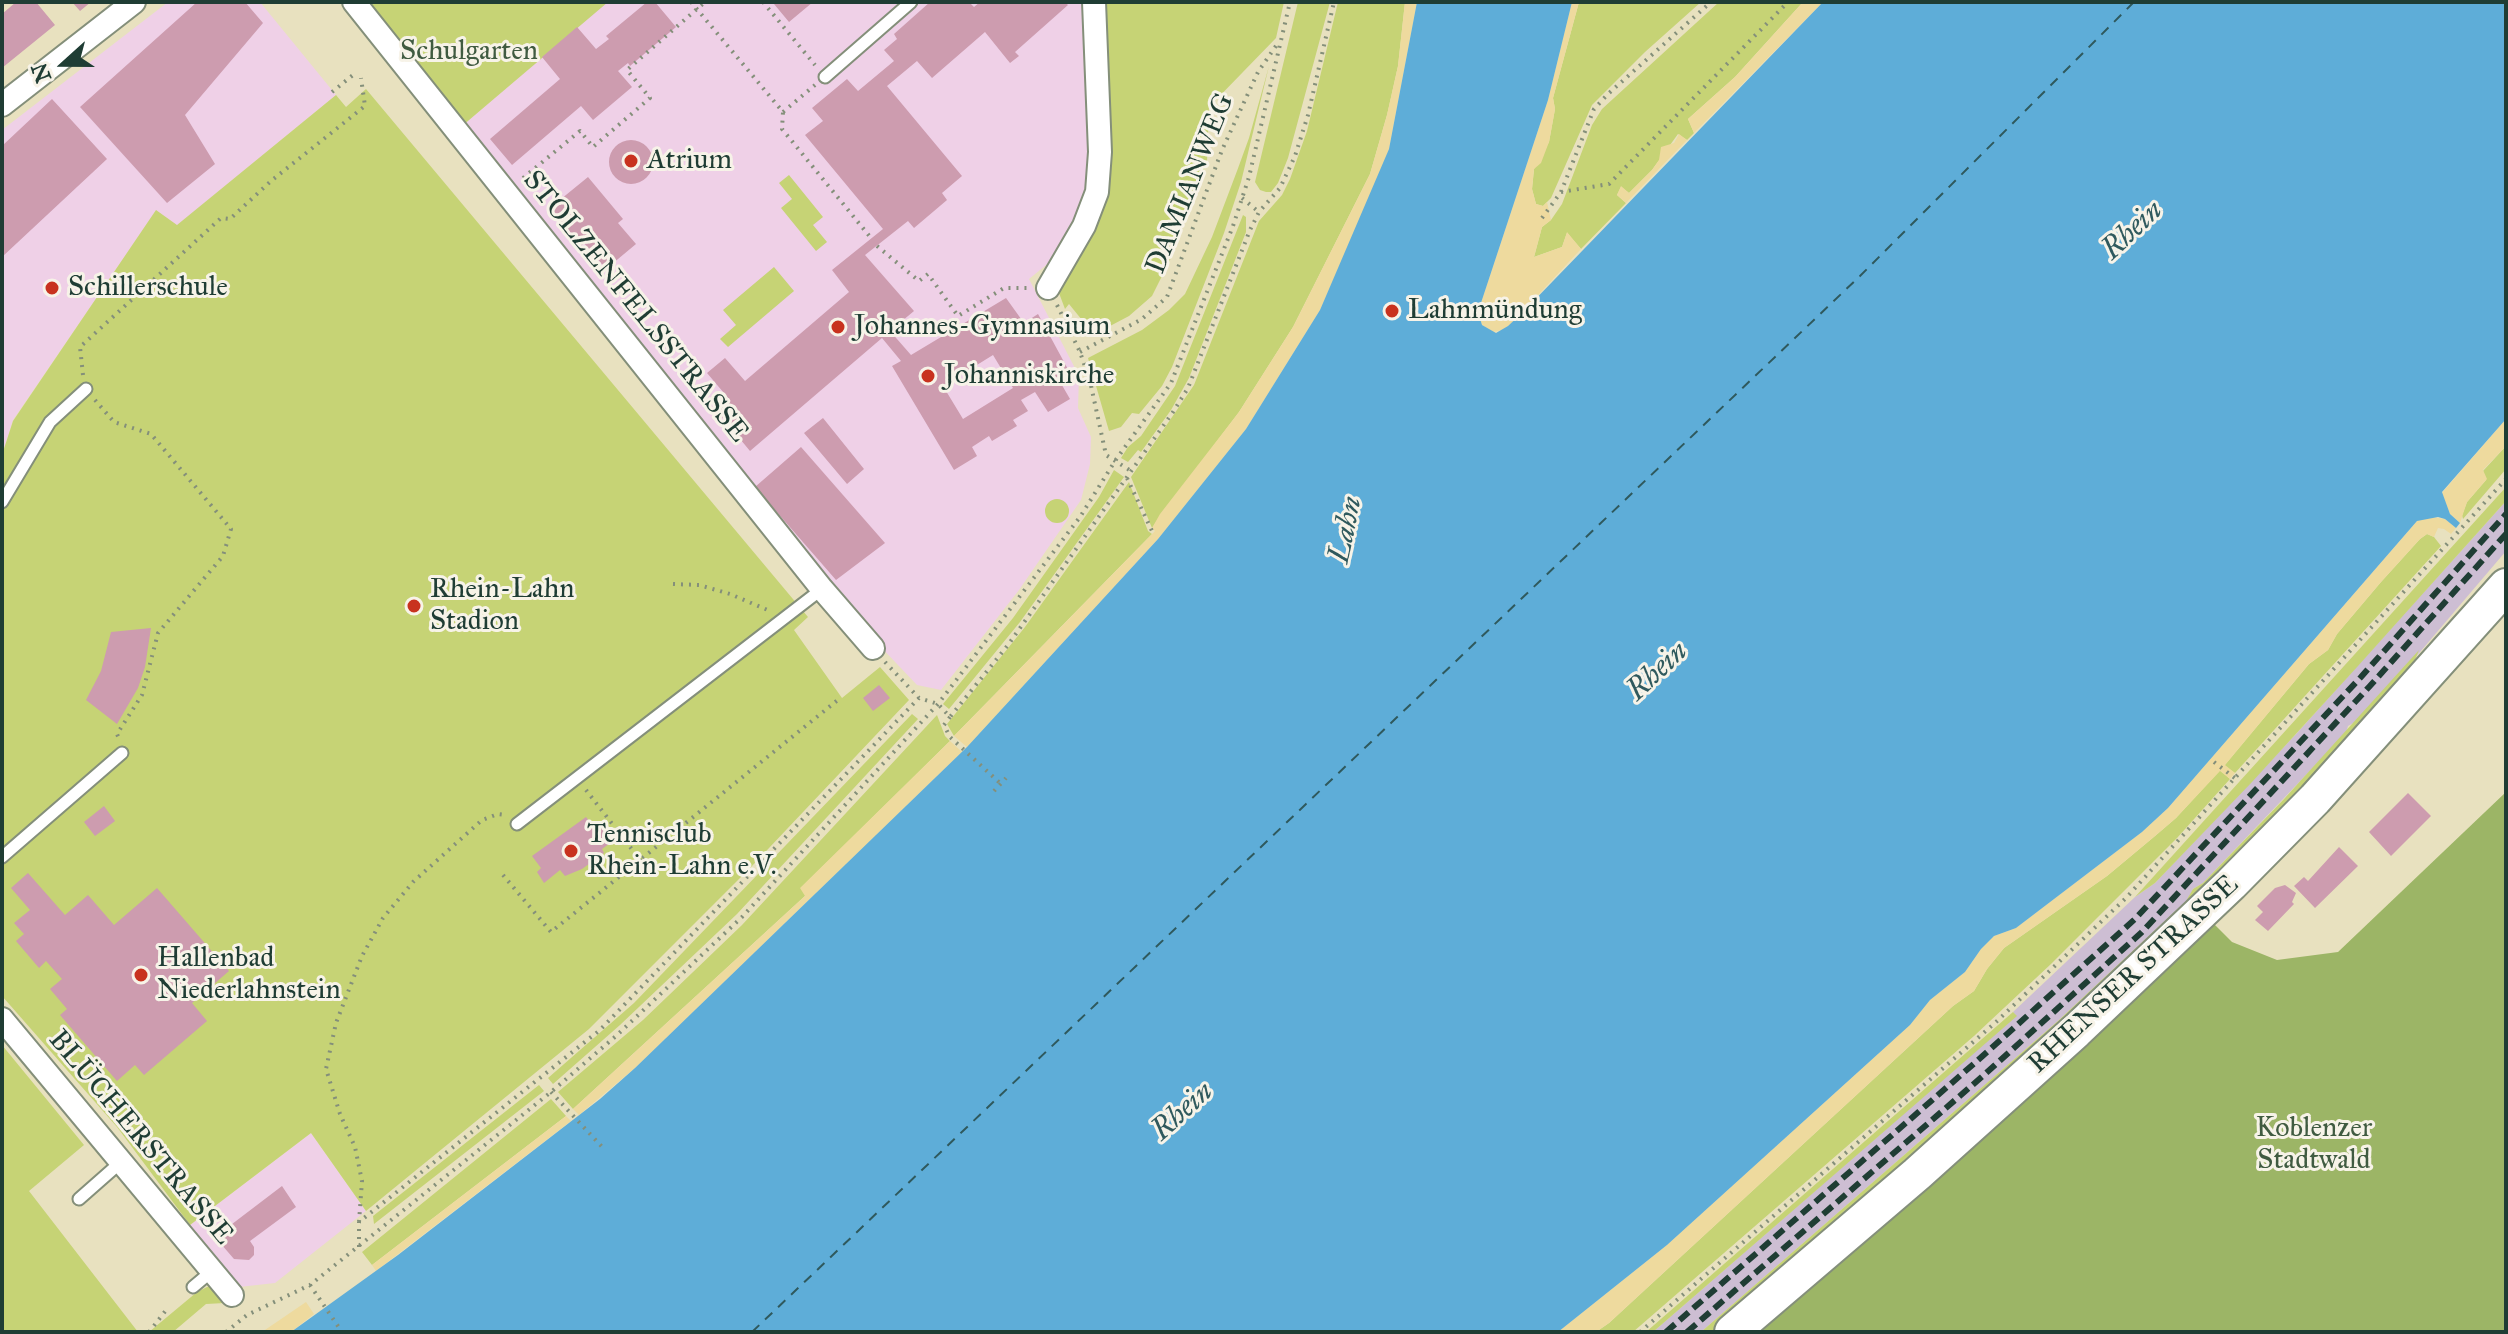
<!DOCTYPE html>
<meta charset="utf-8">
<style>
body{margin:0}
#map{position:relative;width:2508px;height:1334px;overflow:hidden;background:#e8e1bf;font-family:"IM FELL Great Primer",serif}
canvas{display:block}
.frame{position:absolute;inset:0;border:4px solid #1f3d34;pointer-events:none}
.north{position:absolute;left:24px;top:24px;width:80px;height:80px;-webkit-text-stroke:6px #f7f3e8;paint-order:stroke;rotate:249deg;font-size:22px;font-weight:700;line-height:32px;text-align:center;color:#1f3d34}
.north::after{content:'';display:block;margin:auto;width:28px;height:36px;background:#1f3d34;clip-path:polygon(50% 0,100% 100%,50% 72%,0 100%)}
</style>
<div id="map">
<canvas width="2508" height="1334"></canvas>
<div class="frame"></div>
<div class="north">N</div>
</div>
<script>
const ctx = document.querySelector('canvas').getContext('2d');
ctx.lineJoin = 'round';
function paint(path, color) {
  ctx.fillStyle = color;
  ctx.fill(path, 'evenodd');
}
function shape(rows) {
  const path = new Path2D();
  for (const r of rows) {
    if (r.length === 3) {
      path.moveTo(r[0] + r[2], r[1]);
      path.arc(r[0], r[1], r[2], 0, 2 * Math.PI);
      continue;
    }
    path.moveTo(r[0], r[1]);
    for (let i = 2; i < r.length; i += 2) path.lineTo(r[i], r[i + 1]);
  }
  return path;
}
function stroke(path, color, width, dash) {
  ctx.strokeStyle = color;
  ctx.lineWidth = width;
  ctx.lineCap = dash ? 'butt' : 'round';
  ctx.setLineDash(dash || []);
  ctx.stroke(path);
}
function write(font, color, halo, rows, align = 'center') {
  ctx.font = font + ' "IM FELL Great Primer",serif';
  ctx.lineWidth = 6;
  ctx.setLineDash([]);
  ctx.textBaseline = 'middle';
  ctx.strokeStyle = halo;
  ctx.fillStyle = color;
  for (const [text, x, y, turn = 0] of rows) {
    ctx.save();
    ctx.translate(x, y);
    ctx.rotate((+turn || 0) * Math.PI / 180);
    ctx.textAlign = isNaN(turn) ? turn : align;
    if (halo) ctx.strokeText(text, 0, 0);
    ctx.fillText(text, 0, 0);
    ctx.restore();
  }
}
const built = shape([
 [168,2,260,2,336,95,177,226,156,211,13,420,2,455,2,130],
 [573,2,1086,2,1089,178,1078,219,1056,257,1029,279,1079,376,1078,408,1091,437,1090,464,1081,500,1019,590,941,690,917,685,878,644,462,126,577,27],
 [311,1133,366,1211,275,1283,239,1287,190,1225]
]);
const industrial = shape([
 [2506,501,2506,551,2420,652,2357,721,2348,726,2346,733,2203,883,2193,889,2187,901,2058,1021,1701,1332,1653,1332,2016,1016,2013,1012,2135,897,2155,883,2297,733]
]);
const green = shape([
 [366,2,608,2,462,126],
 [1103,2,1284,2,1276,38,1209,107,1207,162,1170,260,1152,296,1129,316,1093,335,1078,326,1082,320,1069,304,1065,309,1059,293,1092,224],
 [1298,2,1330,2,1288,158,1278,183,1271,192,1266,192,1260,190,1255,182],
 [1338,2,1405,2,1398,66,1387,115,1370,174,1293,327,1239,412,1152,528,1131,477,1194,385,1259,221,1282,195,1290,179,1307,131],
 [1579,2,1701,2,1645,52,1592,105,1551,198,1543,206,1536,204,1532,189,1534,169,1549,142,1555,109,1553,98],
 [1719,2,1803,2,1735,77,1688,119,1694,133,1687,140,1678,134,1652,170,1629,193,1621,187,1617,195,1626,203,1581,249,1567,233,1562,247,1534,257,1542,227,1551,220,1562,204,1592,125,1602,109],
 [1269,66,1241,182,1224,233,1172,367,1162,386,1139,414,1132,413,1121,427,1109,431,1088,358,1142,330,1169,310,1185,294,1212,237,1237,171,1249,138],
 [366,89,808,617,794,630,842,698,880,667,909,700,752,866,589,1029,366,1211,311,1133,190,1225,117,1127,2,996,2,455,13,421,156,210,177,225,336,95,346,107],
 [789,175,823,217,813,225,827,242,816,251,781,208,792,199,779,183],
 [1243,215,1246,217,1246,232,1189,378,1171,410,1141,452,1138,450,1128,462,1121,458,1128,447,1141,436,1175,386],
 [774,267,794,291,728,347,720,339,736,325,723,310],
 [2506,446,2506,469,2463,519,2462,515,2467,502,2486,480,2483,471],
 [1114,470,1124,477,1020,622,949,709,943,704,1013,618,1099,497],
 [1129,482,1148,531,1152,534,954,736,947,724,1025,627],
 [2506,487,2506,501,2358,666,2252,782,2155,883,2135,897],
 [1057,511,12],
 [2427,534,2434,537,2441,546,2235,773,2224,766,2309,664,2328,650,2337,634,2381,582,2420,539],
 [2419,650,2407,680,2200,902,1716,1332,1701,1332,2058,1021,2186,901,2193,889,2203,883,2284,799],
 [912,714,918,719,737,914,620,1025,553,1084,548,1078,634,1003],
 [937,715,945,736,950,741,801,888,806,895,573,1109,558,1092,643,1020,742,925],
 [2220,770,2230,779,2177,838,2051,964,1974,1036,1633,1332,1596,1332,1609,1323,1953,1006,1974,991,1987,969,2004,948,2107,876,2155,836,2176,818],
 [2013,1012,2017,1016,1971,1056,1653,1332,1646,1332],
 [2,1045,84,1145,29,1191,138,1332,2,1332],
 [539,1085,544,1091,374,1224,373,1216],
 [551,1099,566,1116,372,1265,362,1252],
 [211,1285,225,1303,206,1304,173,1332,149,1332,197,1292]
]);
const forest = shape([
 [2506,792,2506,1332,1757,1332,2211,921,2232,942,2277,960,2338,952]
]);
const sand = shape([
 [1405,2,1417,2,1389,149,1379,178,1320,310,1246,429,1158,539,967,747,954,736,1155,531,1152,528,1160,514,1239,412,1293,327,1370,174,1387,115,1398,66],
 [1572,2,1579,2,1553,98,1555,109,1549,142,1541,163,1534,169,1532,189,1536,204,1543,206,1547,202,1551,220,1542,227,1534,257,1562,247,1567,232,1581,249,1511,324,1502,330,1493,332,1482,325,1478,312,1548,100],
 [1803,2,1823,2,1694,133,1688,119,1735,77],
 [1679,134,1687,140,1626,203,1617,195,1621,186,1629,193,1652,170,1659,160,1661,147,1674,143],
 [2506,419,2506,446,2483,470,2487,479,2467,502,2460,523,2450,514,2442,493],
 [2430,517,2445,519,2456,528,2451,534,2444,529,2438,528,2434,537,2427,534,2420,539,2381,582,2337,634,2328,650,2309,664,2225,765,2235,773,2230,779,2220,771,2176,818,2155,836,2107,876,2004,948,1987,969,1974,991,1953,1006,1609,1323,1596,1332,1558,1332,1667,1245,1910,1025,1930,1000,1965,972,1981,949,1994,936,2016,928,2142,832,2168,808,2418,520],
 [950,741,962,752,635,1068,579,1115,573,1109,805,896,800,888],
 [566,1116,571,1121,376,1271,372,1265],
 [306,1302,314,1314,291,1332,262,1332]
]);
const water = shape([
 [1417,2,1572,2,1548,100,1478,312,1482,325,1496,333,1508,326,1524,311,1823,2,2506,2,2506,419,2442,492,2450,514,2460,523,2456,528,2445,519,2438,517,2417,521,2168,808,2142,832,2016,928,1994,936,1981,949,1965,972,1930,1000,1910,1025,1667,1245,1558,1332,291,1332,398,1255,600,1099,635,1068,967,747,1158,539,1246,429,1320,310,1389,149]
]);
const ferry = shape([
 [752,1332,1860,276,2134,2]
]);
const building = shape([
 [16,2,36,2,55,25,2,68,2,14],
 [72,2,91,2,80,11],
 [197,2,245,2,263,23,185,115,215,164,167,203,80,107],
 [647,2,655,2,676,27,630,66,628,63,618,71,632,87,593,120,581,106,512,165,490,139,560,79,542,57,577,27,596,49,609,39,606,36],
 [776,2,813,2,789,22,774,4],
 [930,2,969,2,974,7,980,2,1065,2,1068,5,1015,52,1019,56,1010,63,985,32,932,78,917,61,887,86,962,176,942,193,947,200,914,228,908,221,865,255,914,311,890,331,911,355,1006,298,1024,323,1038,314,1070,373,1059,380,1070,399,1048,412,1035,392,1021,400,1028,411,1013,420,1017,426,992,441,989,436,972,447,977,456,954,470,892,366,901,361,882,338,750,451,716,410,729,399,707,373,725,358,745,381,849,292,832,270,883,229,805,135,823,121,812,108,847,79,858,91,894,61,884,50,897,39,894,34],
 [993,355,1013,388,963,419,943,386],
 [52,99,107,159,2,257,2,146],
 [631,162,22],
 [588,177,623,219,618,223,636,244,606,269,584,243,581,246,550,208],
 [823,418,864,469,847,484,804,433],
 [801,447,885,543,836,580,755,487],
 [151,628,145,667,138,688,117,724,86,700,101,671,111,632],
 [879,685,890,698,873,711,863,698],
 [2408,793,2431,816,2391,856,2369,832],
 [104,806,115,821,95,836,84,822],
 [586,817,596,830,606,823,616,839,602,849,604,853,582,869,565,876,560,870,544,883,537,872,541,868,532,856],
 [2339,847,2358,866,2315,908,2294,886,2304,877,2308,881],
 [28,873,65,915,88,895,114,925,157,888,229,971,192,1003,207,1021,144,1075,135,1065,117,1081,60,1015,67,1009,50,989,62,979,46,961,39,968,16,941,24,934,14,923,30,910,11,888],
 [2285,885,2296,893,2292,902,2294,904,2268,931,2255,920,2263,912,2257,906,2275,888],
 [282,1186,296,1207,250,1241,254,1247,254,1255,249,1260,234,1259,215,1237]
]);
const path = shape([
 [691,2,783,112,782,129,871,238],
 [763,2,815,65],
 [332,92,353,75],
 [783,112,815,85],
 [523,178,580,131,593,147,650,98,627,70,705,2],
 [1561,192,1609,184,1788,2],
 [1242,198,1259,212],
 [1542,218,1561,192,1594,109,1608,94,1711,2],
 [877,246,919,281,928,274,958,316,1004,288,1030,288],
 [1057,305,1080,352,1090,381,1106,455,1131,471],
 [1080,352,1142,319,1167,297,1222,150,1258,72,1278,43],
 [83,375,80,347,221,218,230,219,271,181,365,106,361,78],
 [95,400,114,422,151,434,231,529,223,556,158,633,142,695,117,734,120,741],
 [1127,478,1152,531],
 [673,584,699,585,730,594,770,611],
 [885,662,919,698,938,704,950,717,1008,645,1173,412,1188,388,1250,230,1259,212,1280,188,1295,156,1308,115,1334,2],
 [950,717,944,725,950,737,1001,784],
 [2214,762,2236,779],
 [586,790,641,861],
 [994,791,1006,778],
 [503,875,551,932,839,699],
 [551,1092,604,1149],
 [359,1222,362,1181,355,1147,340,1114,326,1069,336,1023,362,956,383,918,413,882,482,820,498,814,506,815],
 [359,1247,359,1222,600,1030,919,698],
 [310,1285,342,1332],
 [149,1332,167,1309],
 [226,1332,247,1315,310,1285,551,1092,616,1036,742,917,938,704,1080,517,1115,461,1171,383,1233,226,1249,177,1290,2],
 [1640,1332,1995,1023,2126,898,2506,479]
]);
const lane = shape([
 [825,77,911,2],
 [2,502,50,422,86,389],
 [517,824,822,589],
 [2,857,122,753],
 [79,1199,121,1162],
 [193,1287,212,1271]
]);
const street = shape([
 [354,2,822,589,873,648],
 [2,105,134,2],
 [1048,288,1084,226,1097,192,1100,152,1094,2],
 [2,1019,232,1295]
]);
const primary = shape([
 [1732,1332,1917,1174,2076,1031,2231,884,2315,799,2506,586]
]);
const rail = shape([
 [1666,1332,1977,1061,2135,919,2361,677,2506,514],
 [1687,1332,1984,1075,2142,932,2369,687,2506,534]
]);
const markers = [
 [631,161,8,"#c8321e"],
 [52,288,8,"#c8321e"],
 [1392,311,8,"#c8321e"],
 [838,327,8,"#c8321e"],
 [928,376,8,"#c8321e"],
 [414,606,8,"#c8321e"],
 [571,851,8,"#c8321e"],
 [141,975,8,"#c8321e"]
];
const parkNames = [
 ["Schulgarten",469,52],
 ["Koblenzer",2314,1129],
 ["Stadtwald",2314,1161]
];
const poiNames = [
 ["Atrium",647,161],
 ["Schillerschule",68,288],
 ["Lahnmündung",1408,311],
 ["Johannes-Gymnasium",854,327],
 ["Johanniskirche",944,376],
 ["Rhein-Lahn",430,590],
 ["Stadion",430,622],
 ["Tennisclub",587,835],
 ["Rhein-Lahn e.V.",587,867],
 ["Hallenbad",157,959],
 ["Niederlahnstein",157,991]
];
const streetNames = [
 ["DAMIANWEG",1191,184,-68],
 ["STOLZENFELSSTRASSE",635,307,51],
 ["RHENSER STRASSE",2134,975,-43],
 ["BLÜCHERSTRASSE",140,1138,50]
];
const waterNames = [
 ["Rhein",2133,231,-43],
 ["Lahn",1347,530,-78],
 ["Rhein",1658,672,-43],
 ["Rhein",1183,1112,-42]
];
paint(built, '#efd0e7');
paint(industrial, '#cdbed3');
paint(green, '#c6d375');
paint(forest, '#9cb566');
paint(sand, '#eeda9e');
paint(water, '#5eadd8');
stroke(ferry, '#2f595d', 2, [10, 8]);
paint(building, '#cd9caf');
stroke(lane, '#848f7a', 15);
stroke(street, '#848f7a', 26);
stroke(primary, '#848f7a', 38);
stroke(path, '#848f7a', 4, [2, 6]);
stroke(lane, '#fff', 11);
stroke(street, '#fff', 22);
stroke(primary, '#fff', 34);
stroke(rail, '#1f3d34', 6, [12, 6]);
for (const [x, y, r, color] of markers) {
  const dot = new Path2D();
  dot.arc(x, y, r, 0, 2 * Math.PI);
  ctx.fillStyle = color;
  ctx.fill(dot);
  stroke(dot, '#f7f3e8', 3);
}
write('28px', '#405b41', '#f7f3e8', parkNames);
write('28px', '#1f3d34', '#f7f3e8', poiNames, 'left');
write('28px', '#1f3d34', '#f7f3e8', streetNames);
write('italic 30px', '#2f595d', '#f7f3e8', waterNames);
</script>
